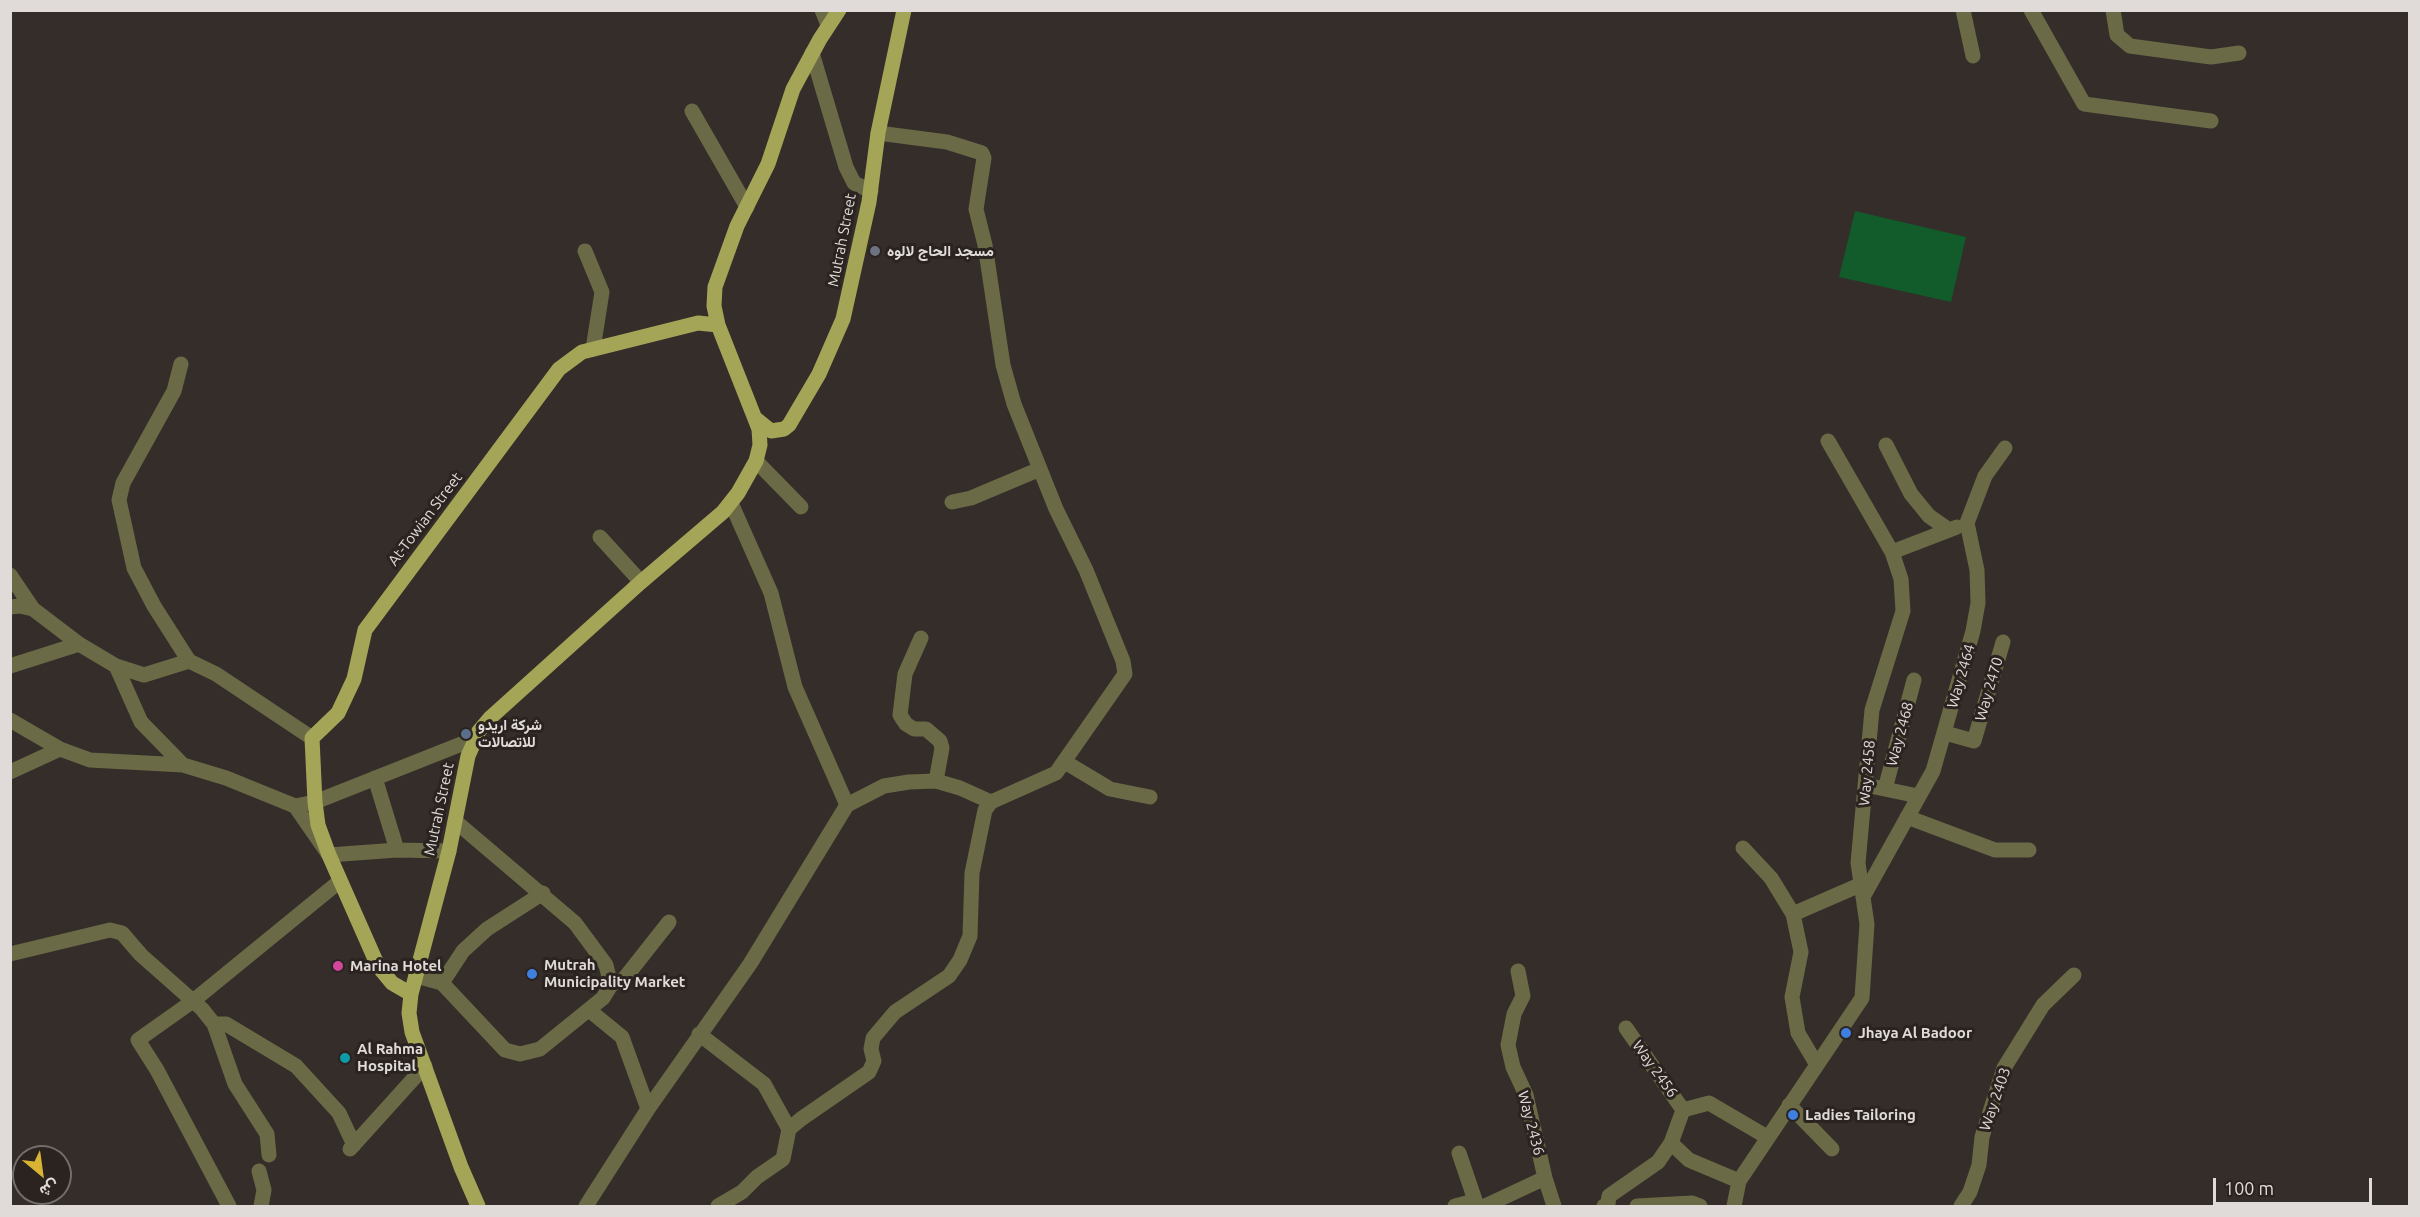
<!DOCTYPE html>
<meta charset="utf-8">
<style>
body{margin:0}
#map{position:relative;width:2420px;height:1217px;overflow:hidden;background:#342d29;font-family:Ubuntu,Vazirmatn,sans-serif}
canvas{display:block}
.frame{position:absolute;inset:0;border:12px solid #e0dbd9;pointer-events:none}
.north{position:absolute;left:12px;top:1145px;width:60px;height:60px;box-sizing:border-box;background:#2a2320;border:2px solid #736d6a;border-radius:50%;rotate:151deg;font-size:16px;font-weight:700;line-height:24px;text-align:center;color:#e0dbd9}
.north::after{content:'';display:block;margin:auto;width:21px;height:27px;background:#d9b334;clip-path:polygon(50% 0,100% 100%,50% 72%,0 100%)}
.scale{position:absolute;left:2213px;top:1178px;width:159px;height:27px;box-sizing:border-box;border:3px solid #e0dbd9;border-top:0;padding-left:8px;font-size:18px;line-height:21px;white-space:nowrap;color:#e0dbd9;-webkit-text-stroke:4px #2a2320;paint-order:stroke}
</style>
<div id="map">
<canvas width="2420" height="1217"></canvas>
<div class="frame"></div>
<div class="north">ش</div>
<div class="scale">100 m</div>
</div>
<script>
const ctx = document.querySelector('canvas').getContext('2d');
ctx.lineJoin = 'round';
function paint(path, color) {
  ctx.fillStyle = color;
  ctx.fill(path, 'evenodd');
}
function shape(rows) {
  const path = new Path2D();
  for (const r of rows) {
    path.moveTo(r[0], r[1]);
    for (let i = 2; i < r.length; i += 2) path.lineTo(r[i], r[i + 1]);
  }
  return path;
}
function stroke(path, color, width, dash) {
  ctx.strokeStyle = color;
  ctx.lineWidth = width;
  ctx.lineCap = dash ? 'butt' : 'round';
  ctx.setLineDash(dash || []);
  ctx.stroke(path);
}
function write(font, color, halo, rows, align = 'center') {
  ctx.font = font + ' Ubuntu,Vazirmatn,sans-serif';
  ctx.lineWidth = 6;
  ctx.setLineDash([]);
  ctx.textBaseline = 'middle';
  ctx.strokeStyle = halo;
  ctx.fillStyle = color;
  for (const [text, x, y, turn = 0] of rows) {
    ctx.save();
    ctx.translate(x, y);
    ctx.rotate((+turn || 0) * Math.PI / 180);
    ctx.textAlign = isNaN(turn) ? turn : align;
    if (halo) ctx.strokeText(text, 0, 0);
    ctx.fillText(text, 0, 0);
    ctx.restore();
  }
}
const green = shape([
 [1855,211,1966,237,1951,302,1839,277]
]);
const minor = shape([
 [822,10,828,25],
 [1963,10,1973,56],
 [2031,10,2084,104,2211,121],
 [2113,10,2117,35,2130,46,2211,57,2239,53],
 [812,53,846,167,854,183,871,191],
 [692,111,747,207],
 [585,251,602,292,593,349],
 [181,364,174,391,123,483,119,500,134,568,154,606,189,661],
 [1886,445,1911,494,1929,516,1949,530],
 [756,461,801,507],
 [952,502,971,498,1040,469],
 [600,537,641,582],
 [1892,552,1957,527],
 [10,575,33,609,79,644,116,666,141,722,183,765],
 [10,607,20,606,33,609],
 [921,638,905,674,900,715,906,724,914,729,926,729,940,741,942,748,936,781],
 [10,666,79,644],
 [116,666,144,675,189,661,216,674,312,738],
 [10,720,60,749,90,760,183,765,226,778,295,806,315,802,474,739],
 [1945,733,1974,741,2003,642],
 [1065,762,1110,789,1150,797],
 [10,772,60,749],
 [375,778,397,850],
 [1875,787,1918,796],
 [1885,789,1914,680],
 [847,805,884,786,909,782,936,781,960,788,991,802],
 [295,806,329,855,397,850,449,851],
 [1907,817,1995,850,2029,850],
 [1743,848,1771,878,1793,914,1801,952,1792,997,1798,1033,1817,1065],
 [1864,895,1933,771,1973,631,1978,603,1977,570,1967,523,1985,476,2005,448],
 [1793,914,1862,884],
 [10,954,110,930,122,933,141,955,202,1009,214,1024,235,1084,267,1134,269,1155],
 [416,976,442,983,505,1050,520,1054,540,1049,603,998,611,985,606,965,575,923,455,821],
 [442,983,463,951,487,929,543,893],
 [611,985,624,979,669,922],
 [589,1010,622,1037,648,1109],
 [214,1024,226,1024,296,1066,339,1113,354,1145],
 [1626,1028,1683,1110,1671,1143,1689,1160,1739,1181],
 [699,1034,764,1084,789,1129],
 [1789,1105,1832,1149],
 [1683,1110,1709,1103,1767,1137],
 [350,1149,425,1066],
 [1459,1153,1477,1206],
 [259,1171,264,1190,261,1206],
 [1545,1178,1554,1206],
 [229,1206,157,1070,138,1040,193,1001,340,881],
 [586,1206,648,1109,750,964,847,805,795,687,771,593,731,503],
 [718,1206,742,1192,757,1177,783,1159,789,1129,801,1119,869,1072,874,1061,871,1049,873,1038,895,1012,949,976,960,960,970,936,972,873,985,810,991,802,1056,773,1125,674,1123,661,1086,570,1056,509,1014,404,1003,365,985,245,976,209,984,158,982,153,947,142,878,133],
 [1455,1206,1474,1201],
 [1485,1206,1545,1178,1526,1095,1513,1067,1508,1045,1514,1014,1523,996,1518,971],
 [1604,1206,1608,1204,1609,1196,1658,1162,1671,1143],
 [1637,1206,1692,1203,1700,1206],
 [1734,1206,1739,1181,1862,998,1867,924,1858,863,1872,710,1903,611,1901,579,1892,552,1828,441],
 [1961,1206,1970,1192,1979,1165,1982,1137,2004,1068,2043,1005,2074,975]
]);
const major = shape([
 [755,418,771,431,784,429,789,425,819,374,843,319,869,202,878,133,904,10],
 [411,994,392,983,378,966,329,855,318,825,315,802,312,738,338,713,354,679,365,630,559,369,582,352,698,323,718,325],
 [478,1206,461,1167,412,1032,409,1013,411,994,449,851,468,756,479,731,490,718,641,582,723,512,738,493,756,461,760,445,759,429,718,325,714,306,715,287,737,226,768,164,793,89,820,39,839,10]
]);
const markers = [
 [875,251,6,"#6b7280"],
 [466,734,6,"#5c6f8a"],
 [338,966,6,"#d1479c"],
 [532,974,6,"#3f7fe0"],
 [1846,1033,6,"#3f7fe0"],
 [345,1058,6,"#0f9aa8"],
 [1793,1115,6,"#3f7fe0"]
];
const streetNames = [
 ["Mutrah Street",842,240,-79],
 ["At-Towian Street",425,519,-53],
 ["Way 2464",1961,676,-74],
 ["Way 2470",1989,689,-74],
 ["Way 2468",1900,734,-75],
 ["Way 2458",1867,773,-85],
 ["Mutrah Street",439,809,-78],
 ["Way 2456",1655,1069,54],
 ["Way 2403",1995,1099,-71],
 ["Way 2436",1531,1123,75]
];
const poiNames = [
 ["مسجد الحاج لالوه",887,251],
 ["شركة اريدو",478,725],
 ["للاتصالات",478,742],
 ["Mutrah",544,965],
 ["Municipality Market",544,982],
 ["Marina Hotel",350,966],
 ["Jhaya Al Badoor",1858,1033],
 ["Al Rahma",357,1049],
 ["Hospital",357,1066],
 ["Ladies Tailoring",1805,1115]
];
paint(green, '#115c2a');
stroke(minor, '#6a6a46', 15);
stroke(major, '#a4a557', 15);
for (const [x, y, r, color] of markers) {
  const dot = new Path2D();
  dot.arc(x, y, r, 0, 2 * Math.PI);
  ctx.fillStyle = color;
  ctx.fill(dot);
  stroke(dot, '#2a2320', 2);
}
write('15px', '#e0dbd9', '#2a2320', streetNames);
write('bold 15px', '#e0dbd9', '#2a2320', poiNames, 'left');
</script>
